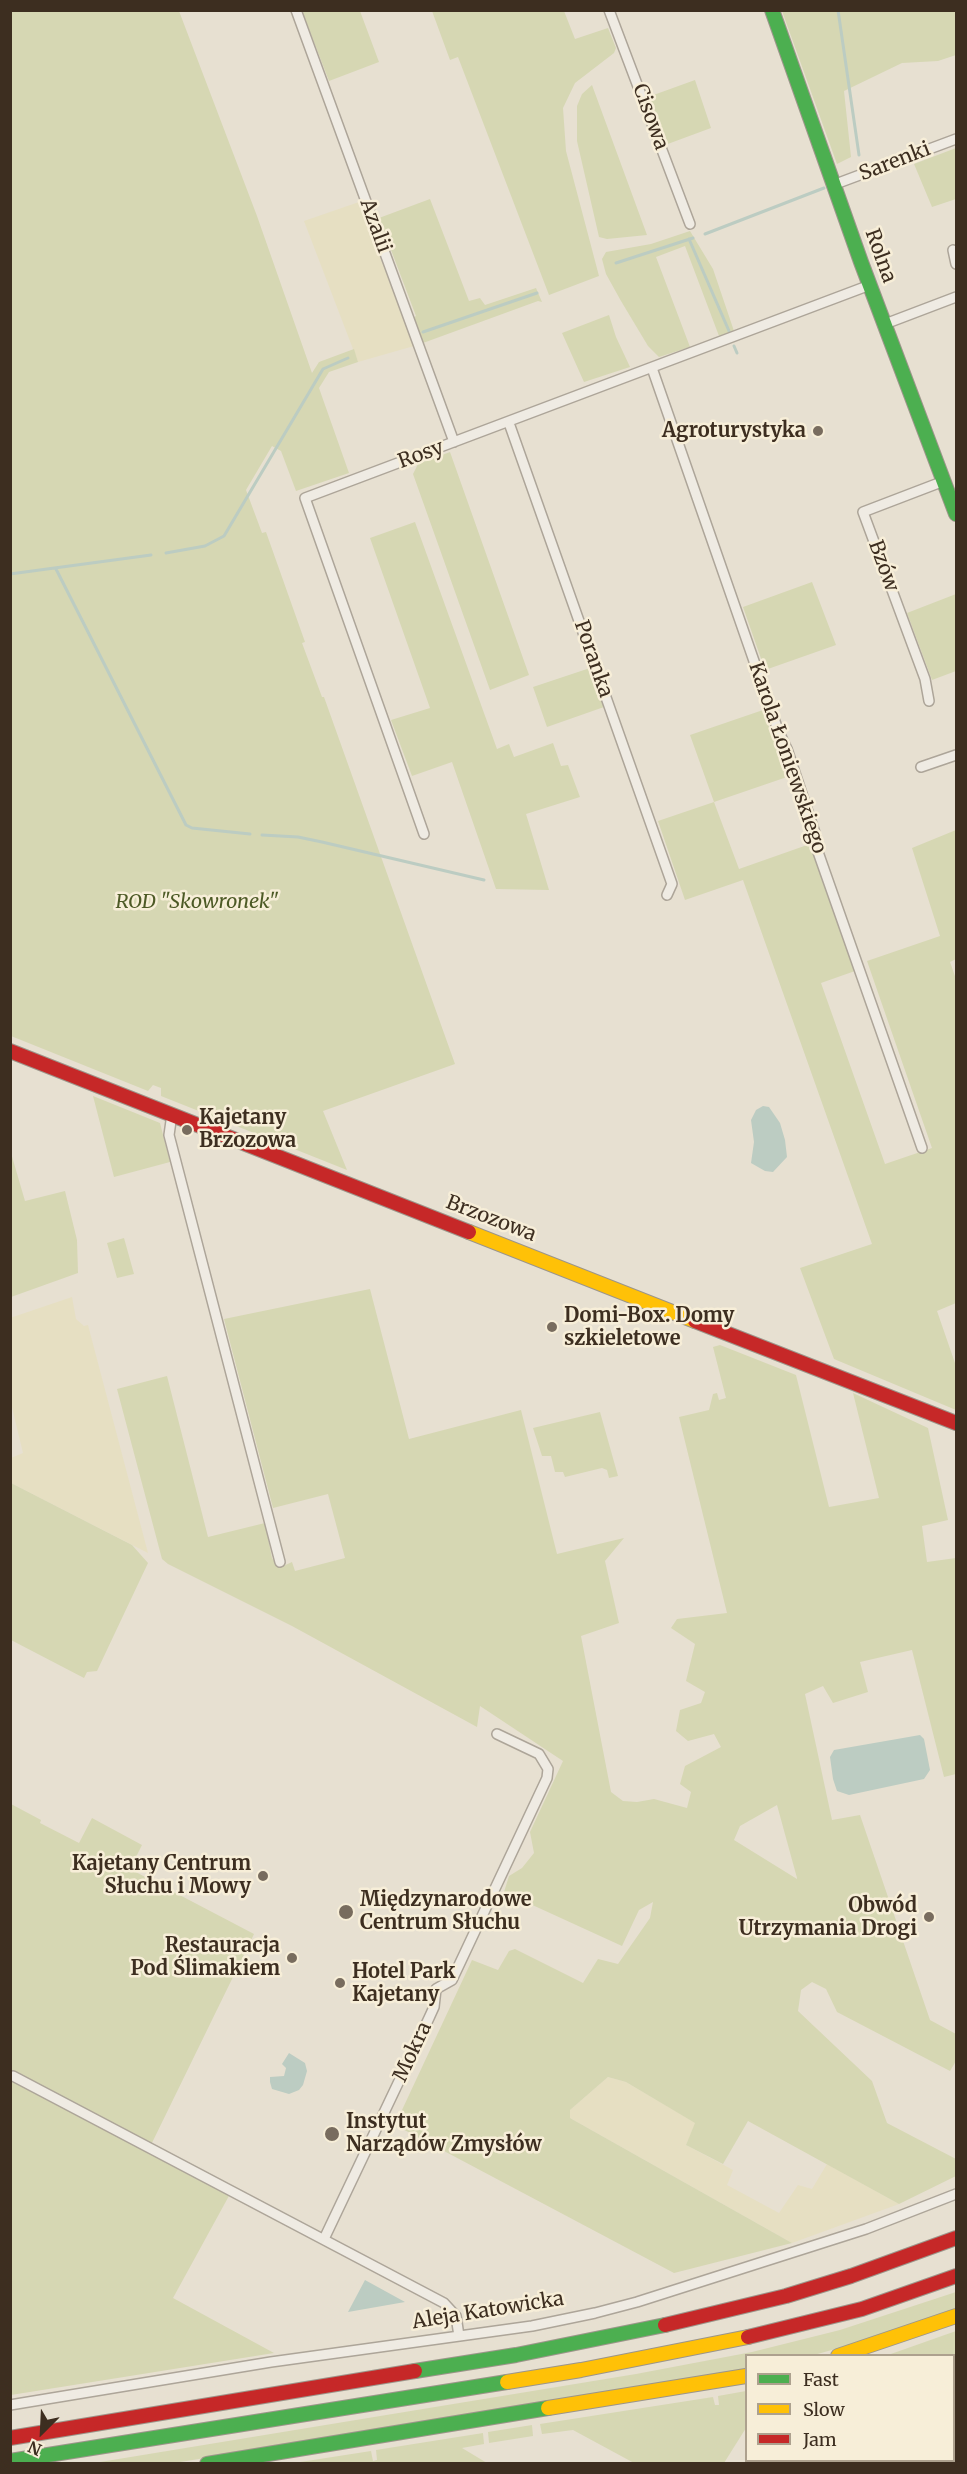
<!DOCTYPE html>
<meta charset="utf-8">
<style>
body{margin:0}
#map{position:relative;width:967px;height:2474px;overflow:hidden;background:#e7e0d1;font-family:Merriweather,serif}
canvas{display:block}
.frame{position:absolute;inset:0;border:12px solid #3d2e20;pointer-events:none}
.legend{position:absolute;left:745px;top:2354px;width:210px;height:108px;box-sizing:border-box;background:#f7eed8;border:2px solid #ada18e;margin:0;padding:8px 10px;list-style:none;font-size:18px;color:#3d2e20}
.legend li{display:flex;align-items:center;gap:12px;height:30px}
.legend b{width:30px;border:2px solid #ada18e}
.north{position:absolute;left:12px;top:2402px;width:60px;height:60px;-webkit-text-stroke:4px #f7eed8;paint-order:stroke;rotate:204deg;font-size:16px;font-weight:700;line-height:24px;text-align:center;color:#3d2e20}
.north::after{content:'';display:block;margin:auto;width:21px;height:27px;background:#3d2e20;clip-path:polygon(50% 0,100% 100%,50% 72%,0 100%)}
</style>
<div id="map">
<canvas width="967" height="2474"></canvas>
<div class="frame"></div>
<ul class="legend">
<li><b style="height:8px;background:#4caf50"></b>Fast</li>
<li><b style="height:8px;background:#ffc107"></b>Slow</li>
<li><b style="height:8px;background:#c62828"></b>Jam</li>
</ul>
<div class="north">N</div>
</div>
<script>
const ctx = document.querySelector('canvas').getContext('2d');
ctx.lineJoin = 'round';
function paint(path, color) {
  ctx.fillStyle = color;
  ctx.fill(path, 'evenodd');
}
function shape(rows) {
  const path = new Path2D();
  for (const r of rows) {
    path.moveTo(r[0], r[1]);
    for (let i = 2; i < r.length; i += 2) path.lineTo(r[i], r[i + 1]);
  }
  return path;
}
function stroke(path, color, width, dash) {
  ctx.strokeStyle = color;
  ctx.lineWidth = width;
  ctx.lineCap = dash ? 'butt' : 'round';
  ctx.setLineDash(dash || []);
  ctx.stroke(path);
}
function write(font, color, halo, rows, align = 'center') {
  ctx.font = font + ' Merriweather,serif';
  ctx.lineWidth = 5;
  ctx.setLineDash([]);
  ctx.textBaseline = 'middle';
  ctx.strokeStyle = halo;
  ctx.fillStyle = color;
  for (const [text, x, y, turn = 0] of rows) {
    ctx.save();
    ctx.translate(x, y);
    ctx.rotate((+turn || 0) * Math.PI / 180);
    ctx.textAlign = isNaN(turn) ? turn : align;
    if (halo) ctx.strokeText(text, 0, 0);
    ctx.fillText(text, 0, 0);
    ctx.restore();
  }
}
const farmland = shape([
 [359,202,414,346,358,362,304,221],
 [72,1297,76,1319,84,1326,88,1325,148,1553,11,1483,11,1458,23,1453,11,1403,10,1318],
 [608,2077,626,2082,696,2123,686,2145,733,2170,727,2185,779,2213,798,2185,812,2189,827,2164,899,2204,792,2243,570,2118,570,2110]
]);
const green = shape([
 [10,11,179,11,257,216,312,373,319,362,354,349,358,362,329,372,319,388,349,473,296,491,281,451,272,446,246,490,262,533,266,532,305,642,302,643,322,697,324,697,455,1064,323,1111,347,1170,161,1096,161,1088,153,1085,148,1091,11,1036],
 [302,11,360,11,379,62,329,81],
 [432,11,564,11,575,39,608,28,616,48,614,53,575,83,563,108,566,151,599,276,549,295,458,57,450,60],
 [782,11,956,11,956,55,938,61,902,63,844,91,851,157,837,164],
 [695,80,711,128,665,145,648,97],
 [592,85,647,235,607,239,599,237,577,141,577,106,582,94],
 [956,148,956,199,932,207,914,164],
 [430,199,469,301,480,298,485,305,536,288,542,302,538,301,423,343,413,318,416,316,379,218],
 [690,231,713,269,734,331,719,336,685,246,656,257,690,347,659,357,648,346,621,301,606,274,602,259,606,252,651,244],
 [609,315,616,337,630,367,584,382,562,333],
 [450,452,529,675,490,690,413,474,418,464],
 [415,522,497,749,509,744,514,757,553,743,561,766,568,765,580,797,526,814,549,890,496,889,452,762,412,776,391,720,430,708,370,538],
 [812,582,836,645,765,670,743,607],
 [956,594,956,671,932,680,907,613],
 [590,668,604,707,547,727,533,687],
 [763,710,787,777,714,802,739,869,810,844,855,971,821,983,885,1164,932,1148,867,961,940,936,912,848,956,830,956,959,950,962,956,979,956,1303,937,1311,956,1366,956,1410,834,1359,800,1268,872,1244,743,880,685,900,658,821,714,802,690,735],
 [93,1096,160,1123,170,1162,114,1177],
 [11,1153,25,1201,65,1191,77,1240,78,1273,11,1297],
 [124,1238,134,1274,117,1278,107,1243],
 [370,1289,409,1439,521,1410,557,1554,624,1538,605,1561,619,1623,581,1636,611,1792,623,1801,637,1802,654,1799,687,1808,691,1792,680,1784,685,1766,721,1747,714,1734,688,1741,676,1731,680,1710,701,1703,705,1692,686,1681,695,1644,671,1628,677,1619,727,1613,679,1417,709,1410,713,1394,717,1393,719,1400,726,1398,713,1347,720,1345,796,1375,829,1507,879,1498,853,1393,928,1428,948,1520,922,1526,927,1562,956,1558,956,1774,944,1777,912,1650,860,1662,868,1692,833,1703,823,1686,805,1694,832,1820,860,1815,930,2020,956,2034,956,2061,950,2071,837,2012,826,1989,812,1982,801,1990,798,2011,872,2081,887,2123,956,2159,956,2176,899,2204,748,2121,723,2164,686,2145,695,2123,626,2082,608,2077,570,2110,570,2118,792,2243,674,2273,395,2125,472,1960,498,1970,509,1951,515,1949,583,1983,598,1959,618,1964,650,1918,653,1902,639,1910,622,1946,504,1892,509,1876,522,1868,534,1853,530,1832,563,1761,480,1706,477,1727,292,1626,168,1564,162,1559,117,1389,167,1376,208,1537,265,1523,272,1558,279,1568,292,1562,295,1571,345,1558,328,1494,273,1508,224,1319],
 [777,1805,797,1878,797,1879,734,1840,740,1826],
 [600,1412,618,1476,609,1478,607,1470,602,1468,565,1477,563,1472,555,1472,551,1456,542,1456,533,1428],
 [11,1483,132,1545,148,1563,97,1671,87,1672,84,1678,11,1640],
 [11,1804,41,1820,40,1823,79,1843,92,1818,142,1845,130,1869,254,1934,148,2151,230,2194,173,2298,274,2353,11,2395],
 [956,2292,956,2310,913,2327,814,2355,746,2356,746,2371,742,2372,174,2463,88,2464,636,2374,752,2352,840,2330],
 [956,2331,956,2463,879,2464,873,2461,954,2460,954,2356,888,2355],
 [746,2391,746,2428,724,2463,634,2463,573,2430,542,2434,540,2424,713,2397,715,2405,719,2405,718,2396],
 [532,2425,533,2436,489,2443,488,2432],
 [483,2433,484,2444,462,2448,487,2463,294,2463,371,2451,373,2461,377,2460,376,2450]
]);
const water = shape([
 [763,1106,769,1107,780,1123,785,1140,787,1157,773,1172,765,1171,751,1163,754,1142,751,1120,756,1110],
 [920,1735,924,1739,930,1770,924,1779,849,1795,837,1791,833,1779,830,1757,834,1750],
 [289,2053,305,2063,307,2071,303,2085,299,2090,289,2094,272,2089,270,2082,270,2077,284,2076,286,2068,282,2064],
 [365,2280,405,2302,348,2312]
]);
const stream = shape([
 [838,10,859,155],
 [705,234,824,188],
 [689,239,729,331],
 [616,263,693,238],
 [423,332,537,293],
 [734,346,737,353],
 [166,553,205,546,224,536,323,369,348,358],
 [56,569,186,825,192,828,250,834],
 [10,574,151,555],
 [262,835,298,837,322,842,484,880]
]);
const street = shape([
 [296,10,454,442],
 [609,10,690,224],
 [833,185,956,139],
 [953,250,956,264],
 [885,324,956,297],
 [652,368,778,730,787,749,815,833,818,852,922,1148],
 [509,423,672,884,667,895],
 [929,701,925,679,863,512,944,481],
 [921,767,956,755],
 [424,834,305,498,870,285],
 [172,1114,169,1135,280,1562],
 [13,2076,444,2303,456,2316,459,2336],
 [324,2239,429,2018,434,2007,436,1989,452,1980,547,1778,548,1769,539,1754,497,1734],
 [10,2405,271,2362,532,2326,595,2313,637,2302,866,2229,956,2194]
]);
const fast = shape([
 [772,10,861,262,956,514],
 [415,2371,516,2355,665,2325],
 [10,2461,507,2382],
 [207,2464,548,2408]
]);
const slow = shape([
 [469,1232,695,1321],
 [838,2356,956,2316],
 [507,2382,581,2370,748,2337],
 [548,2408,746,2376],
 [817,2464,818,2460]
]);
const jam = shape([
 [10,1051,469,1232],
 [695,1321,956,1423],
 [665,2325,786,2296,851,2276,956,2238],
 [748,2337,862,2309,956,2276],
 [10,2438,415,2371]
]);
const markers = [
 [818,431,6,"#786c5e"],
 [187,1130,6,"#786c5e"],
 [552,1327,6,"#786c5e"],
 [263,1876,6,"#786c5e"],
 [346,1912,8,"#786c5e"],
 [929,1917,6,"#786c5e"],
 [292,1958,6,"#786c5e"],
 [340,1983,6,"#786c5e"],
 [332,2134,8,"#786c5e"]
];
const streetNames = [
 ["Cisowa",650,117,70],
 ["Sarenki",895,162,-21],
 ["Azalii",375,226,70],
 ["Rolna",880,256,70],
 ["Rosy",421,455,-20],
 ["Bzów",883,566,70],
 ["Poranka",593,659,71],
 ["Karola Łoniewskiego",787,758,71],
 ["Brzozowa",491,1219,21],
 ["Mokra",413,2052,-65],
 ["Aleja Katowicka",488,2311,-9]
];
const poiNames = [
 ["Agroturystyka",806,431,"right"],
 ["Kajetany",199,1118],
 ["Brzozowa",199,1141],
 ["Domi-Box. Domy",564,1316],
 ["szkieletowe",564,1339],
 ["Kajetany Centrum",251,1864,"right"],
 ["Słuchu i Mowy",251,1887,"right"],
 ["Międzynarodowe",360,1900],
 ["Centrum Słuchu",360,1923],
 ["Obwód",917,1906,"right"],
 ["Utrzymania Drogi",917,1929,"right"],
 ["Restauracja",280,1946,"right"],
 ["Pod Ślimakiem",280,1969,"right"],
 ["Hotel Park",352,1972],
 ["Kajetany",352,1995],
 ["Instytut",346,2122],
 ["Narządów Zmysłów",346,2145]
];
const parkNames = [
 ["ROD \"Skowronek\"",197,902]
];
paint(farmland, '#e6dfc2');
paint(green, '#d6d7b3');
paint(water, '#bcccc2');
stroke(stream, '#bcccc2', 3);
stroke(street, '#ada599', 12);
stroke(fast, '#9c958a', 16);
stroke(slow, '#9c958a', 16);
stroke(jam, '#9c958a', 16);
stroke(street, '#efebe3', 9);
stroke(fast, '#4caf50', 14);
stroke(slow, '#ffc107', 14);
stroke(jam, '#c62828', 14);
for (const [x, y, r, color] of markers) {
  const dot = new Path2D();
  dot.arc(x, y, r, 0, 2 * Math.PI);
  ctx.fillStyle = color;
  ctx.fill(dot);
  stroke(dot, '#f7eed8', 2);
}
write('20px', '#3d2e20', '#f7eed8', streetNames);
write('bold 20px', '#3d2e20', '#f7eed8', poiNames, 'left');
write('italic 20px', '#4d5a26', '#f7eed8', parkNames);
</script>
